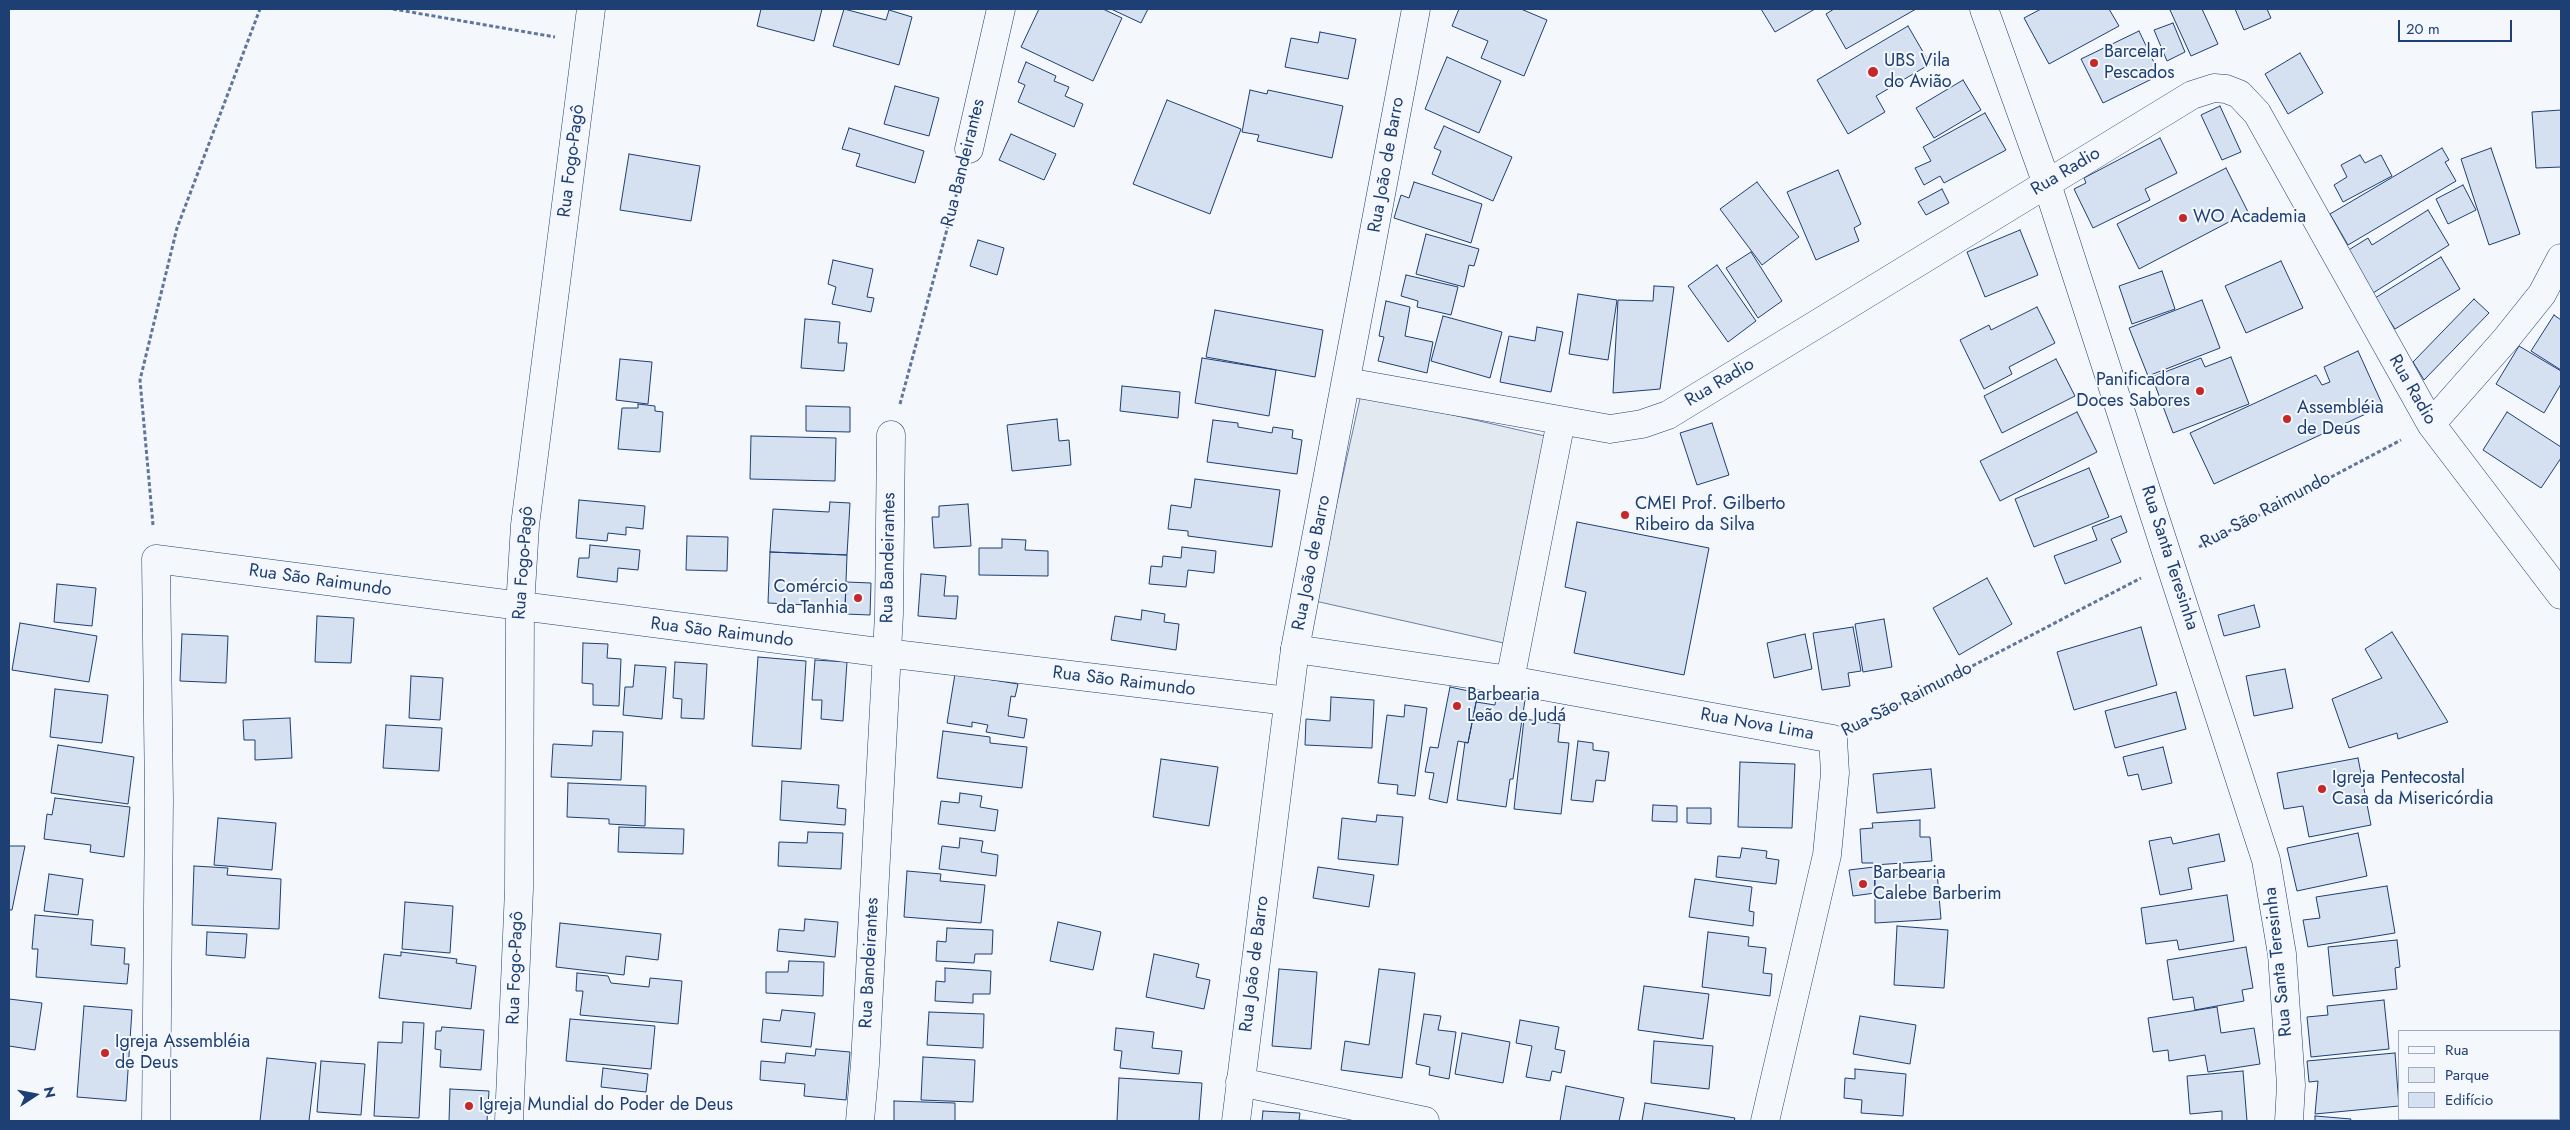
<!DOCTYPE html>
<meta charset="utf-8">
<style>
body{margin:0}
#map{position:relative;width:2570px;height:1130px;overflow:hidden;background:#f4f7fb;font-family:Jost,sans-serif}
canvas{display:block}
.frame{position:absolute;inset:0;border:10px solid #1d3f73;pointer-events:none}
.legend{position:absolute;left:2398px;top:1030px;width:162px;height:90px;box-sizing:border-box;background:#f4f7fb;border:1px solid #9eadc5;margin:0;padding:6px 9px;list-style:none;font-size:15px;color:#1d3f73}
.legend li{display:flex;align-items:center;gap:10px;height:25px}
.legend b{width:25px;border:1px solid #9eadc5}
.north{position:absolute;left:10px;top:1070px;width:50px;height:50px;-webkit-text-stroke:4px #f4f7fb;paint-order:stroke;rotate:79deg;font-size:14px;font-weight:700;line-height:20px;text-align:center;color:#1d3f73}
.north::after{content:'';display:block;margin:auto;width:18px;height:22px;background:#1d3f73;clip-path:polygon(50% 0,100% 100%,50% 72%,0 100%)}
.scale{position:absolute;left:2398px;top:20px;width:114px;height:22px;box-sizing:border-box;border:2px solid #1d3f73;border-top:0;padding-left:6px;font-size:15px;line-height:18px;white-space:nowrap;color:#1d3f73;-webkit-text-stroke:4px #f4f7fb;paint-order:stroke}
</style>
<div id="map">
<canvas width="2570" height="1130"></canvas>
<div class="frame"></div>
<ul class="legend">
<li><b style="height:6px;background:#f4f7fb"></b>Rua</li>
<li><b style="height:14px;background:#e3e9f0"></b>Parque</li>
<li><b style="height:14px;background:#d5e0f0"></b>Edifício</li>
</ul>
<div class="north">N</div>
<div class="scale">20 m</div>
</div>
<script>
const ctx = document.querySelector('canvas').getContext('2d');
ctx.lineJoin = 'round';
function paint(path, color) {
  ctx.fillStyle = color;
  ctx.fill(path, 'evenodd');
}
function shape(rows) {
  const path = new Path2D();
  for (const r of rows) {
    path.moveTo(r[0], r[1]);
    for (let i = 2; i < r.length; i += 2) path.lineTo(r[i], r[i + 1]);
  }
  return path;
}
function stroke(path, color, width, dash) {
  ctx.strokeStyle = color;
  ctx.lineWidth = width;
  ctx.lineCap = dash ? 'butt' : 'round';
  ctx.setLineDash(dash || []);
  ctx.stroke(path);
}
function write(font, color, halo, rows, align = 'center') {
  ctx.font = font + ' Jost,sans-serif';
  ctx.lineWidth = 4;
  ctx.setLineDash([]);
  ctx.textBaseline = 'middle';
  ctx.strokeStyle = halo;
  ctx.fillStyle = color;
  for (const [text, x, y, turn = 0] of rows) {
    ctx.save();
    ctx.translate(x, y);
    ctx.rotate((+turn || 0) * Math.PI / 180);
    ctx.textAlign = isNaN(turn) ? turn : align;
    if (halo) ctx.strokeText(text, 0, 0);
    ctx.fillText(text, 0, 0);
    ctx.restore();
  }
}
const green = shape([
 [1361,394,1554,438,1508,644,1315,601,1361,394]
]);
const building = shape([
 [761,9,822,9,814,41,757,26,761,9],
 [844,9,886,20,889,10,912,17,899,65,833,46,844,9],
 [1039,9,1103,9,1122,18,1093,81,1021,47,1039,9],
 [1111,9,1148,9,1141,23,1111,9],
 [1459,9,1521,9,1547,20,1524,76,1481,58,1488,41,1452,26,1459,9],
 [1761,9,1815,9,1775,32,1761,9],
 [1834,9,1916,9,1846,49,1826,14,1834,9],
 [2041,9,2109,9,2119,26,2049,64,2024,18,2041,9],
 [2173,9,2202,9,2218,44,2191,56,2170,10,2173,9],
 [2235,9,2267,9,2271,18,2244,30,2235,9],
 [2173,23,2185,52,2167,61,2154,30,2173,23],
 [1908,26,1930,64,1876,96,1885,112,1848,134,1817,80,1908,26],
 [2139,31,2160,75,2103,103,2081,59,2139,31],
 [1320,32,1356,39,1348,79,1285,67,1291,38,1318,43,1320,32],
 [2300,53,2323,93,2288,114,2265,74,2300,53],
 [1447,57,1501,81,1479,133,1425,109,1447,57],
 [1026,62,1056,76,1054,81,1069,87,1065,96,1083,104,1074,127,1018,102,1025,85,1018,82,1026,62],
 [1963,80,1981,110,1934,138,1916,108,1963,80],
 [895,86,939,98,929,136,884,124,895,86],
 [1250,90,1267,94,1268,90,1343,106,1332,158,1257,141,1259,135,1242,132,1250,90],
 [1167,100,1241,129,1210,214,1133,184,1167,100],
 [2220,106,2241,152,2222,160,2201,115,2220,106],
 [2561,110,2561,167,2536,168,2532,112,2561,110],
 [1985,113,2006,150,1944,183,1940,176,1924,185,1915,168,1931,161,1923,147,1985,113],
 [1444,126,1512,157,1493,201,1432,174,1441,151,1434,148,1444,126],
 [849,128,924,151,915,183,856,166,860,154,842,149,849,128],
 [1011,134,1056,154,1044,180,999,160,1011,134],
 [2160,138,2177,173,2145,189,2150,200,2093,228,2074,189,2086,183,2084,178,2160,138],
 [2442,148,2449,160,2445,162,2456,181,2348,245,2330,214,2442,148],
 [2491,148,2520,234,2489,245,2461,159,2491,148],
 [629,154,700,166,691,221,620,210,629,154],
 [2360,155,2365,163,2381,155,2392,176,2343,202,2334,185,2347,177,2341,165,2360,155],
 [2226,168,2248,212,2139,269,2117,224,2226,168],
 [1838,170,1861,224,1854,228,1859,241,1816,260,1787,192,1838,170],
 [1414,182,1482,204,1471,243,1394,218,1401,195,1409,198,1414,182],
 [1757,182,1799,237,1762,265,1720,209,1757,182],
 [2463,185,2476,210,2448,224,2436,199,2463,185],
 [1942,189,1949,203,1926,215,1918,202,1942,189],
 [2428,210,2449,245,2373,293,2347,251,2368,238,2372,245,2428,210],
 [2020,230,2038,275,1985,297,1967,252,2020,230],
 [1426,234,1479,249,1474,266,1469,265,1464,287,1416,274,1426,234],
 [978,240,1004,248,997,275,970,266,978,240],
 [1751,252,1782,301,1758,318,1726,268,1751,252],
 [2441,257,2460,289,2395,329,2375,298,2441,257],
 [833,260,873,269,867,297,874,298,871,312,832,304,836,287,828,284,833,260],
 [2281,261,2303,308,2246,333,2225,286,2281,261],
 [1717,265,1756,321,1728,342,1688,286,1717,265],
 [2162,271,2175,309,2132,324,2119,286,2162,271],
 [1406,275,1458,287,1451,315,1417,307,1418,301,1401,296,1406,275],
 [1654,286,1674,287,1660,389,1613,393,1618,300,1653,301,1654,286],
 [1578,294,1617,300,1608,360,1569,354,1578,294],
 [2474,299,2489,313,2424,380,2413,362,2474,299],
 [2202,300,2220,348,2148,376,2129,328,2202,300],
 [1386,301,1410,307,1405,336,1433,342,1427,373,1378,361,1384,337,1379,336,1386,301],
 [2037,307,2055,343,2009,367,2012,374,1984,389,1960,340,1989,325,1991,330,2037,307],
 [1215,310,1323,330,1315,377,1206,357,1215,310],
 [2554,315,2561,320,2561,370,2531,351,2554,315],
 [1443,316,1502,332,1490,378,1431,361,1443,316],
 [805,319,840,322,838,343,847,343,844,371,801,368,805,319],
 [1537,327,1563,332,1551,392,1500,382,1509,336,1535,341,1537,327],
 [2519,346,2561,371,2561,384,2544,413,2496,384,2519,346],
 [2358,351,2383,406,2214,484,2190,433,2316,375,2322,385,2330,382,2324,367,2358,351],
 [2231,357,2249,404,2173,433,2152,377,2201,358,2205,367,2231,357],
 [1202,358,1276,370,1269,416,1195,403,1202,358],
 [620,359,652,362,648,404,616,400,620,359],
 [2056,359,2075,396,2002,433,1984,396,2056,359],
 [1122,386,1180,392,1178,418,1120,411,1122,386],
 [638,404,655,406,655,411,663,412,660,452,618,449,622,408,638,408,638,404],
 [806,406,850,407,850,432,806,431,806,406],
 [2077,412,2097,452,2000,501,1980,461,2077,412],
 [2507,412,2561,447,2561,458,2541,488,2483,450,2507,412],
 [1057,419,1059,441,1069,440,1071,465,1012,471,1007,425,1057,419],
 [1213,420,1238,423,1238,427,1272,433,1273,427,1293,430,1292,438,1302,440,1297,474,1207,462,1213,420],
 [1712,423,1729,475,1697,485,1680,433,1712,423],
 [751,436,836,438,835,481,750,479,751,436],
 [2089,468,2109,517,2034,547,2015,499,2089,468],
 [1195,479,1280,490,1272,547,1188,536,1188,531,1168,529,1171,505,1191,508,1195,479],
 [579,500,645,506,643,529,626,527,626,535,608,533,607,541,576,538,579,500],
 [830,502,850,503,847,555,770,552,773,509,829,512,830,502],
 [968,504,971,546,934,548,932,517,939,517,939,506,968,504],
 [2121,516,2127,532,2111,539,2121,562,2065,584,2054,556,2097,540,2092,527,2121,516],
 [1577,522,1709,548,1684,675,1574,653,1586,592,1565,587,1577,522],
 [687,536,728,537,727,571,686,570,687,536],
 [1002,539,1026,540,1025,550,1048,551,1048,576,979,575,979,548,1002,548,1002,539],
 [590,545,640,550,638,570,618,568,617,582,577,577,579,558,589,558,590,545],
 [1182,547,1216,551,1214,573,1188,570,1186,587,1149,584,1151,566,1162,567,1163,556,1181,558,1182,547],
 [770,552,847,555,845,607,768,603,770,552],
 [921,574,946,576,944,596,958,596,956,619,918,616,921,574],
 [1987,578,2012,624,1959,655,1933,608,1987,578],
 [846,582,871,583,870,615,845,614,846,582],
 [57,584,96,588,92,626,54,622,57,584],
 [2254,605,2260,627,2224,636,2218,615,2254,605],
 [1142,610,1165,614,1164,622,1179,624,1176,650,1111,640,1115,616,1141,620,1142,610],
 [317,616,354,618,351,663,315,662,317,616],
 [1884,619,1892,667,1863,672,1855,624,1884,619],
 [20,623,97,636,89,682,12,670,20,623],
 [1853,627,1861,671,1848,673,1850,686,1822,690,1813,633,1853,627],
 [2141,627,2157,685,2074,710,2057,652,2141,627],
 [2392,632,2448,722,2398,739,2397,733,2349,748,2332,699,2382,678,2365,649,2392,632],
 [182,634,228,636,226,683,180,681,182,634],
 [1805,634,1812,669,1774,678,1767,643,1805,634],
 [583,643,608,644,607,658,621,659,619,706,593,705,593,684,582,683,583,643],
 [758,657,806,661,801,749,752,746,758,657],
 [815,660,847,662,843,721,821,719,822,700,812,700,815,660],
 [675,662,707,664,704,719,681,718,682,699,673,698,675,662],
 [635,665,666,667,662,719,623,715,625,687,633,687,635,665],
 [2285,669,2293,708,2254,716,2246,676,2285,669],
 [955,674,1018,684,1015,697,1011,696,1008,716,1027,719,1024,738,986,732,988,725,972,722,972,727,947,723,955,674],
 [411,676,443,678,440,720,409,718,411,676],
 [1450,687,1478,693,1468,743,1458,741,1447,803,1429,799,1434,773,1425,772,1430,747,1438,748,1450,687],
 [55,689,108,695,102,743,50,737,55,689],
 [2176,692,2186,729,2115,748,2105,711,2176,692],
 [1496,696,1525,700,1513,779,1510,779,1506,807,1457,800,1465,742,1468,743,1476,702,1495,705,1496,696],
 [1331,697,1374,700,1372,748,1305,745,1306,719,1330,721,1331,697],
 [1405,705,1427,708,1415,796,1397,794,1398,785,1378,783,1387,715,1404,717,1405,705],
 [290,718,292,758,255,760,255,740,244,740,243,720,290,718],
 [1524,719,1560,724,1558,742,1569,743,1561,814,1514,809,1524,719],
 [386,725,442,728,439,771,383,768,386,725],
 [593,731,623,732,621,780,551,777,553,744,592,746,593,731],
 [943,731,990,737,990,743,1027,747,1022,788,937,778,943,731],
 [1578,741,1593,743,1593,750,1609,752,1605,781,1596,780,1593,802,1571,800,1578,741],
 [58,745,134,757,128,804,51,793,58,745],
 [2163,747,2172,783,2142,790,2138,774,2128,776,2123,757,2163,747],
 [2358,758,2371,825,2309,837,2303,806,2284,809,2277,773,2358,758],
 [1161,759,1218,767,1209,826,1153,817,1161,759],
 [1740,762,1795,764,1792,828,1738,827,1740,762],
 [1931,769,1935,808,1877,813,1873,774,1931,769],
 [782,781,839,785,837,808,846,809,845,825,780,820,782,781],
 [568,783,646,786,645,826,609,824,609,819,567,817,568,783],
 [960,793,982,796,980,807,998,810,995,831,938,824,941,801,959,803,960,793],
 [55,798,130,807,124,857,90,852,91,845,44,839,47,814,52,815,55,798],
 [1653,805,1677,806,1677,822,1652,821,1653,805],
 [1687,808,1711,808,1711,824,1687,823,1687,808],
 [1377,815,1403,817,1398,865,1338,859,1342,818,1376,822,1377,815],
 [218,818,276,823,272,870,214,865,218,818],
 [1920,820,1920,837,1930,837,1932,861,1874,865,1873,863,1862,863,1860,829,1873,828,1872,823,1920,820],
 [619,827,684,829,683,854,618,852,619,827],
 [808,832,843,833,841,869,778,866,779,842,807,843,808,832],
 [2358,833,2367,876,2297,891,2287,848,2358,833],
 [2219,834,2225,861,2188,868,2192,889,2160,895,2149,841,2171,837,2173,844,2219,834],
 [960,838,983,841,981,852,998,855,996,876,939,869,942,846,959,848,960,838],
 [9,846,25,846,12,910,9,910,9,846],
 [1742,848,1767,851,1766,858,1779,860,1776,884,1716,877,1718,856,1740,858,1742,848],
 [194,866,228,868,227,875,281,879,279,929,192,925,194,866],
 [1318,867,1374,875,1369,907,1313,898,1318,867],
 [1874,867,1875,893,1853,896,1849,870,1874,867],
 [907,871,941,874,940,881,985,885,981,923,904,917,907,871],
 [1937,872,1941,919,1875,923,1875,876,1937,872],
 [49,874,83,879,78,915,44,911,49,874],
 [1695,879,1752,887,1749,911,1754,912,1753,926,1689,917,1695,879],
 [2387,886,2395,933,2308,947,2303,920,2320,918,2316,897,2387,886],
 [2227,895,2234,941,2179,950,2177,940,2146,944,2141,908,2227,895],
 [405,902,453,906,450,953,402,949,405,902],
 [35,915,93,920,91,945,125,948,124,964,129,964,127,984,36,977,38,949,32,949,35,915],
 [805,919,838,922,835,957,777,951,779,929,804,931,805,919],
 [1058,922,1101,932,1093,970,1050,961,1058,922],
 [560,923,661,934,658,960,626,956,624,975,556,967,560,923],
 [1897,926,1948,930,1944,988,1894,985,1897,926],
 [947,928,993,930,992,954,975,954,974,963,936,961,937,941,946,942,947,928],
 [207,932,247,934,245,958,206,955,207,932],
 [1708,932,1749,937,1748,946,1766,948,1763,973,1772,974,1770,996,1702,987,1708,932],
 [2397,940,2400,967,2395,968,2397,989,2333,996,2328,947,2397,940],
 [2246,947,2253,988,2242,990,2244,1001,2195,1010,2193,997,2173,1000,2167,960,2246,947],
 [401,952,457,959,456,963,476,966,471,1009,379,998,384,954,401,956,401,952],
 [1154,954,1199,964,1196,977,1210,980,1204,1009,1146,997,1154,954],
 [789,961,824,962,823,996,766,993,766,972,788,972,789,961],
 [945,968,991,971,990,994,973,994,973,1003,935,1001,936,981,945,982,945,968],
 [1279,969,1317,972,1311,1049,1272,1046,1279,969],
 [1379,969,1415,973,1402,1078,1341,1070,1345,1041,1369,1045,1379,969],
 [577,973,608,976,611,983,649,987,650,978,682,981,678,1024,580,1015,583,991,576,991,577,973],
 [1644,986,1709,994,1703,1039,1638,1030,1644,986],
 [9,999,42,1003,35,1050,9,1046,9,999],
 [2384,1000,2389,1049,2311,1057,2307,1017,2328,1015,2327,1006,2384,1000],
 [84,1006,132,1010,126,1101,77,1097,84,1006],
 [2217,1007,2221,1033,2254,1028,2260,1064,2208,1072,2205,1055,2169,1061,2168,1050,2153,1052,2148,1018,2217,1007],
 [782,1010,815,1013,811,1047,761,1042,763,1019,780,1021,782,1010],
 [929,1012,984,1014,983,1048,927,1045,929,1012],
 [1424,1014,1441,1016,1438,1030,1456,1032,1449,1079,1429,1075,1430,1067,1416,1064,1424,1014],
 [1860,1016,1916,1025,1910,1064,1853,1054,1860,1016],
 [570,1019,655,1026,651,1069,566,1061,570,1019],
 [1520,1020,1559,1027,1555,1049,1565,1051,1561,1073,1552,1071,1550,1081,1526,1077,1532,1046,1516,1043,1520,1020],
 [403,1022,424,1023,419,1118,374,1116,378,1042,402,1043,403,1022],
 [442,1027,484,1030,481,1070,440,1067,441,1050,435,1049,436,1031,441,1031,442,1027],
 [1116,1028,1154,1032,1152,1048,1182,1051,1179,1074,1120,1068,1122,1051,1114,1050,1116,1028],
 [1462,1033,1510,1042,1503,1083,1455,1074,1462,1033],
 [1654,1041,1713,1046,1709,1089,1651,1083,1654,1041],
 [816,1049,850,1052,846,1100,804,1096,805,1084,760,1080,761,1061,785,1063,786,1053,815,1056,816,1049],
 [2395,1053,2399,1106,2315,1114,2318,1081,2309,1082,2307,1061,2395,1053],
 [923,1057,975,1060,973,1102,921,1100,923,1057],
 [267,1058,316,1063,309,1121,260,1121,267,1058],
 [321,1061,365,1064,361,1115,317,1112,321,1061],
 [603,1068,648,1074,646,1092,601,1087,603,1068],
 [1855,1069,1906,1074,1903,1116,1861,1113,1862,1100,1844,1098,1845,1078,1855,1079,1855,1069],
 [2243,1071,2247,1121,2222,1121,2222,1111,2190,1114,2187,1076,2243,1071],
 [1119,1078,1202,1083,1199,1121,1117,1121,1119,1078],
 [1566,1086,1624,1098,1619,1121,1560,1121,1566,1086],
 [450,1089,489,1091,487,1121,449,1121,450,1089],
 [894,1101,955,1103,955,1121,894,1121,894,1101],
 [1645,1103,1735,1118,1734,1121,1642,1121,1645,1103],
 [1263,1111,1300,1113,1299,1120,1320,1121,1262,1121,1263,1111],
 [2315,1116,2351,1119,2350,1121,2315,1121,2315,1116]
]);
const path = shape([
 [393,9,555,37],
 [900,404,960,181],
 [153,525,140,380,177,228,260,9],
 [2199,547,2401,440],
 [1863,723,2141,578]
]);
const street = shape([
 [1984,9,2047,184,2266,860,2282,954,2291,1085,2289,1121],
 [969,149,1001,9],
 [1347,382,1610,429,1642,424,1668,415,2192,95,2214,88,2226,89,2239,94,2257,113,2431,424,2561,595],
 [2431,424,2506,339,2542,294,2561,258],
 [1295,649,1510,680,1833,739,1835,773,1827,855,1765,1121],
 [1510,680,1561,421],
 [1240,1082,1425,1121],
 [156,1121,159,800,156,559,886,653,1288,701],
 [509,1121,519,889,520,607,525,525,591,9],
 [860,1121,865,1064,889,614,891,435]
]);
const secondary = shape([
 [1236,1121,1295,649,1416,9]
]);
const markers = [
 [2094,63,5,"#c62828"],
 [1873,72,6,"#c62828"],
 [2183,218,5,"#c62828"],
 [2200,391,5,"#c62828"],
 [2287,419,5,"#c62828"],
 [1625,515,5,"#c62828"],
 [858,598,5,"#c62828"],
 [1457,706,5,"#c62828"],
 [2322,789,5,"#c62828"],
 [1863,884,5,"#c62828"],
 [105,1053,5,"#c62828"],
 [469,1106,5,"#c62828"]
];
const poiNames = [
 ["Barcelar",2104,53],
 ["Pescados",2104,74],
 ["UBS Vila",1884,62],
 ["do Avião",1884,83],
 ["WO Academia",2193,218],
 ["Panificadora",2190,381,"right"],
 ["Doces Sabores",2190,402,"right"],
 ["Assembléia",2297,409],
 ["de Deus",2297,430],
 ["CMEI Prof. Gilberto",1635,505],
 ["Ribeiro da Silva",1635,526],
 ["Comércio",848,588,"right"],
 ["da Tanhia",848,609,"right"],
 ["Barbearia",1467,696],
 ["Leão de Judá",1467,717],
 ["Igreja Pentecostal",2332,779],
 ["Casa da Misericórdia",2332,800],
 ["Barbearia",1873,874],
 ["Calebe Barberim",1873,895],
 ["Igreja Assembléia",115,1043],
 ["de Deus",115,1064],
 ["Igreja Mundial do Poder de Deus",479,1106]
];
const streetNames = [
 ["Rua Fogo-Pagô",572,161,-83],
 ["Rua Bandeirantes",964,163,-76],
 ["Rua João de Barro",1387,165,-80],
 ["Rua Radio",2066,172,-31],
 ["Rua Radio",1720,383,-31],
 ["Rua Radio",2412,390,60],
 ["Rua São Raimundo",2266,511,-28],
 ["Rua Bandeirantes",889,558,-89],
 ["Rua Santa Teresinha",2169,558,72],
 ["Rua Fogo-Pagô",524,563,-86],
 ["Rua João de Barro",1312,563,-79],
 ["Rua São Raimundo",320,581,8],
 ["Rua São Raimundo",722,633,7],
 ["Rua São Raimundo",1124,682,7],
 ["Rua São Raimundo",1907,700,-27],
 ["Rua Nova Lima",1757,725,10],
 ["Rua Santa Teresinha",2279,962,-96],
 ["Rua Bandeirantes",870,963,-87],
 ["Rua João de Barro",1255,964,-83],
 ["Rua Fogo-Pagô",516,968,-88]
];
paint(green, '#e3e9f0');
stroke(green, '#687fa3', 1);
paint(building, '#d5e0f0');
stroke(building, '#1d3f73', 1);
stroke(street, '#1d3f73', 29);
stroke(secondary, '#1d3f73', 29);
stroke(path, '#5e769c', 3, [4, 2.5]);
stroke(street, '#f4f7fb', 28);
stroke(secondary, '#f4f7fb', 28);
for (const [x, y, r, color] of markers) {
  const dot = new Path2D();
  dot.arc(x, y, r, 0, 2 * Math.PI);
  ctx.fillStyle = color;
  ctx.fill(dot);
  stroke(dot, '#f4f7fb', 2);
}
write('18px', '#1d3f73', '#f4f7fb', poiNames, 'left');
write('18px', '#1d3f73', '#f4f7fb', streetNames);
</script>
